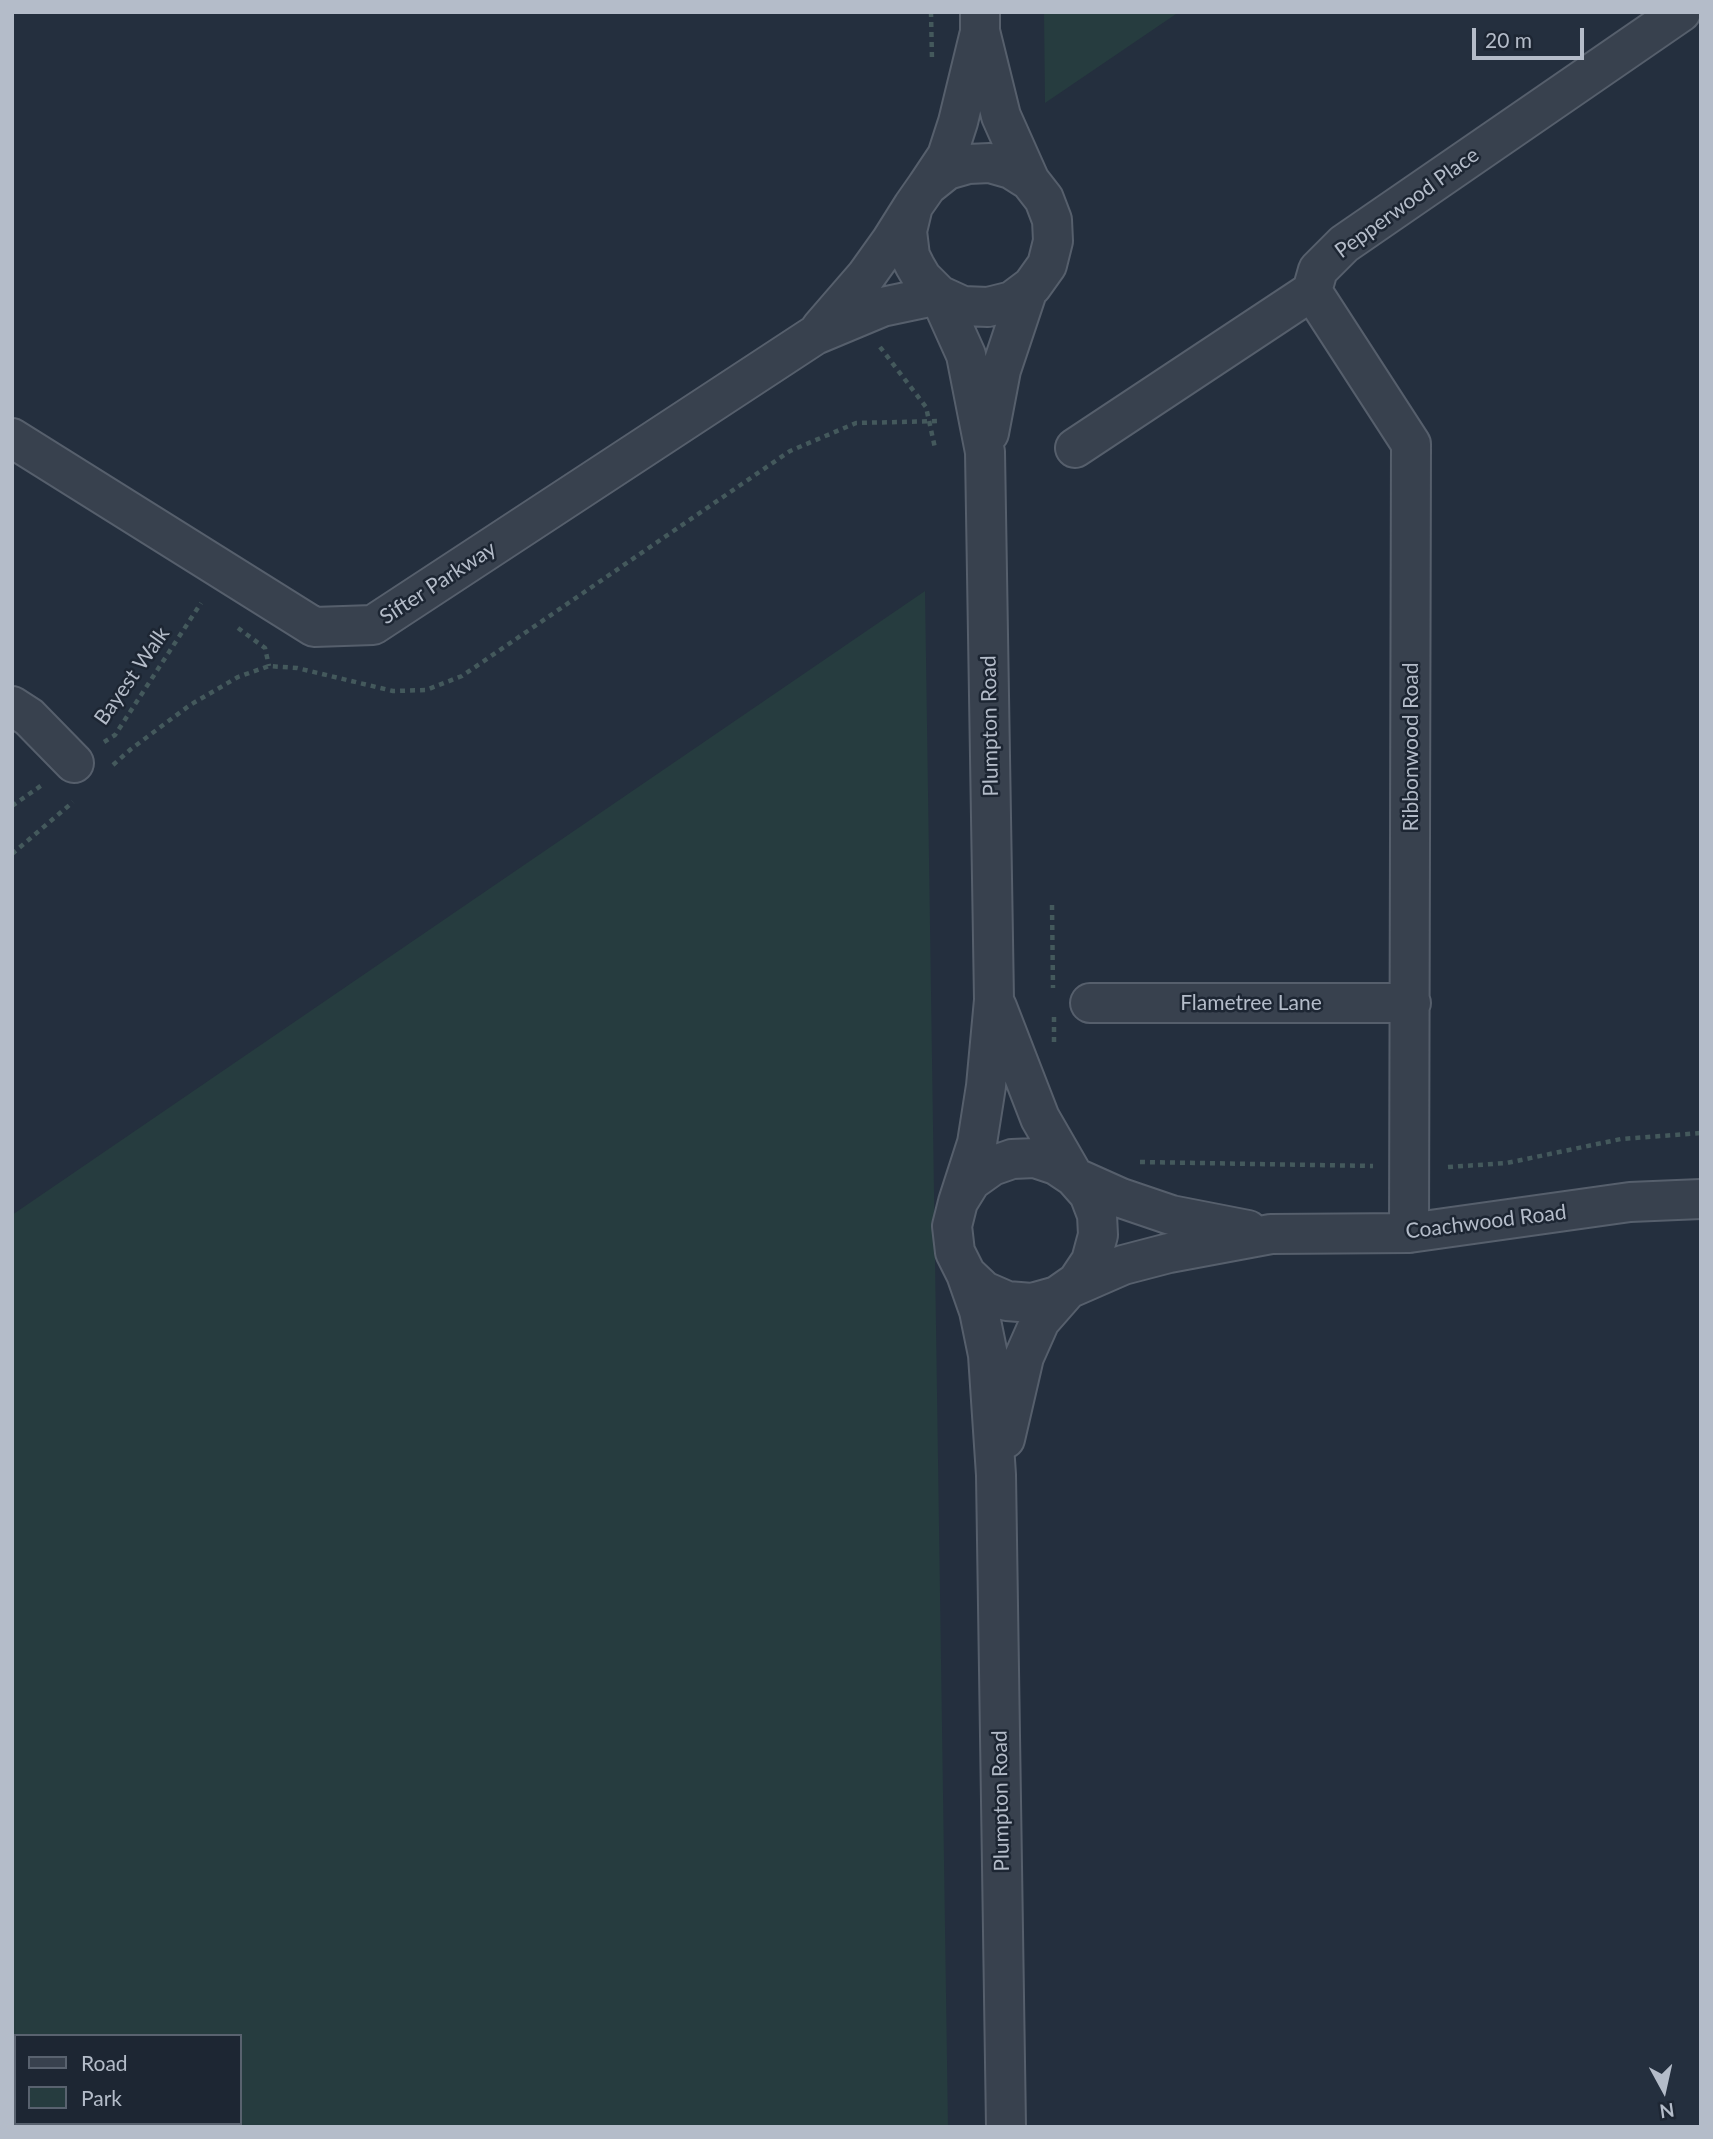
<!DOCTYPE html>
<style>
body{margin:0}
#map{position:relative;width:1713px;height:2139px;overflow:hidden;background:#242f3e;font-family:Lato,sans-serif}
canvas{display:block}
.frame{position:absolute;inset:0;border:14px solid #b4bcc9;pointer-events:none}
.legend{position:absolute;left:14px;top:2034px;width:228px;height:91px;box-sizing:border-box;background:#1d2633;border:2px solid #59626f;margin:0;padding:9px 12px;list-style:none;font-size:21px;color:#b4bcc9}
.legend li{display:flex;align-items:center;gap:14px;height:35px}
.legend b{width:35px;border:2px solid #59626f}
.north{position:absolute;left:1629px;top:2055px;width:70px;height:70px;-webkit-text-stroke:5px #1d2633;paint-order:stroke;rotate:172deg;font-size:19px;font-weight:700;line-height:28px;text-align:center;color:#b4bcc9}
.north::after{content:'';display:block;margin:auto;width:24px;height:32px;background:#b4bcc9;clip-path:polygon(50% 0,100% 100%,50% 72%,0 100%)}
.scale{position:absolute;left:1472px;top:28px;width:112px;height:32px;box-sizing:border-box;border:4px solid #b4bcc9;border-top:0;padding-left:9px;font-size:21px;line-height:24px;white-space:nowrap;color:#b4bcc9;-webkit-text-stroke:5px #1d2633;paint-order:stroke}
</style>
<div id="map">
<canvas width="1713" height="2139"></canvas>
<div class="frame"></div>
<ul class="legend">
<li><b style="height:9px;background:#38414e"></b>Road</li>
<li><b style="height:19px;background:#263c3f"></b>Park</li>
</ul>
<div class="north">N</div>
<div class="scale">20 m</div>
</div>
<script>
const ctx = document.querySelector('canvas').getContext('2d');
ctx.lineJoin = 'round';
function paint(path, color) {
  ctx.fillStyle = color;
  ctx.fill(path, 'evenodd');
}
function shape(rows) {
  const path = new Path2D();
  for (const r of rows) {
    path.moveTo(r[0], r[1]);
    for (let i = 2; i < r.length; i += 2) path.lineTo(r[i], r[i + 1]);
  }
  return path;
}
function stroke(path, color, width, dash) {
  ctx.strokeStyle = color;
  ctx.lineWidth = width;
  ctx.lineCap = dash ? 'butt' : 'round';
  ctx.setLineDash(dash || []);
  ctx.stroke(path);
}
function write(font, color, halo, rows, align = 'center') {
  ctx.font = font + ' Lato,sans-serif';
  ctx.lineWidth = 5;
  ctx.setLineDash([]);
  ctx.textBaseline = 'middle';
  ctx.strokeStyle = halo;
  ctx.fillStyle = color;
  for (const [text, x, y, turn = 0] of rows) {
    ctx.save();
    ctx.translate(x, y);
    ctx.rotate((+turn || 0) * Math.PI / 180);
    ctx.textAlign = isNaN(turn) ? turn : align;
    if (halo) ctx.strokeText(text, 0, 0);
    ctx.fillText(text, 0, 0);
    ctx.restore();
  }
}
const green = shape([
 [1044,12,1179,12,1045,103],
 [925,591,948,2127,12,2127,12,1215],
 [16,2036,240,2036,240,2123,16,2123]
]);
const path = shape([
 [931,12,932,60],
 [880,347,926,407,935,448],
 [238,628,265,648,269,666],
 [104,742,115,735,201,603],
 [113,765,131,749,190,705,238,677,269,666,297,668,393,691,426,690,462,676,790,451,856,423,941,421],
 [12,806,42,785],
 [12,854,73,802],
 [1052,905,1053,988],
 [1054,1017,1054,1044],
 [1140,1162,1373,1166],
 [1448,1167,1507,1163,1621,1139,1701,1133]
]);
const minor = shape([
 [980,12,980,31,1001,116,1030,181],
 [927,186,947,156,958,122,979,36],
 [1312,291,1411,444,1409,1233],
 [821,328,866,276,891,241,913,206,927,186,947,170,968,164,990,163,1011,169,1030,181,1044,199,1052,220,1053,241,1047,265,1032,286,1012,301,988,307,963,306,939,295,922,278,915,266,910,256,907,231,913,206],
 [989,433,1001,370,1028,289],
 [12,438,314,627,373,625,815,335,882,307,939,295,966,355,985,452,994,1000,986,1086,977,1143,958,1202,952,1226,955,1252,966,1274,984,1291,1007,1301,1032,1303,1057,1296,1077,1282,1091,1261,1098,1235,1097,1215,1089,1194,1074,1177,1056,1165,1035,1158,1012,1159,992,1166,971,1181,958,1202],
 [1075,448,1312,291,1318,270,1344,244,1681,12],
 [12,706,29,717,74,763],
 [1090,1003,1411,1003],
 [997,1007,1040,1118,1074,1177,1121,1198,1171,1215,1248,1230],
 [966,1274,979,1311,988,1355,996,1475,1006,2127],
 [1005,1439,1024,1357,1040,1321,1068,1289,1123,1265,1169,1253,1271,1234,1409,1233,1630,1202,1701,1199]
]);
const streetNames = [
 ["Pepperwood Place",1407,203,-36],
 ["Sifter Parkway",438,583,-33],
 ["Bayest Walk",132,676,-55],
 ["Plumpton Road",990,726,-91],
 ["Ribbonwood Road",1411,747,-90],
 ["Flametree Lane",1251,1003],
 ["Coachwood Road",1486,1222,-7],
 ["Plumpton Road",1001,1801,-91]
];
paint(green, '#263c3f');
stroke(minor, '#565f6c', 42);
stroke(path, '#44595c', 4.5, [5, 5]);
stroke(minor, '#38414e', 38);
write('21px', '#b4bcc9', '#1d2633', streetNames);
</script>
